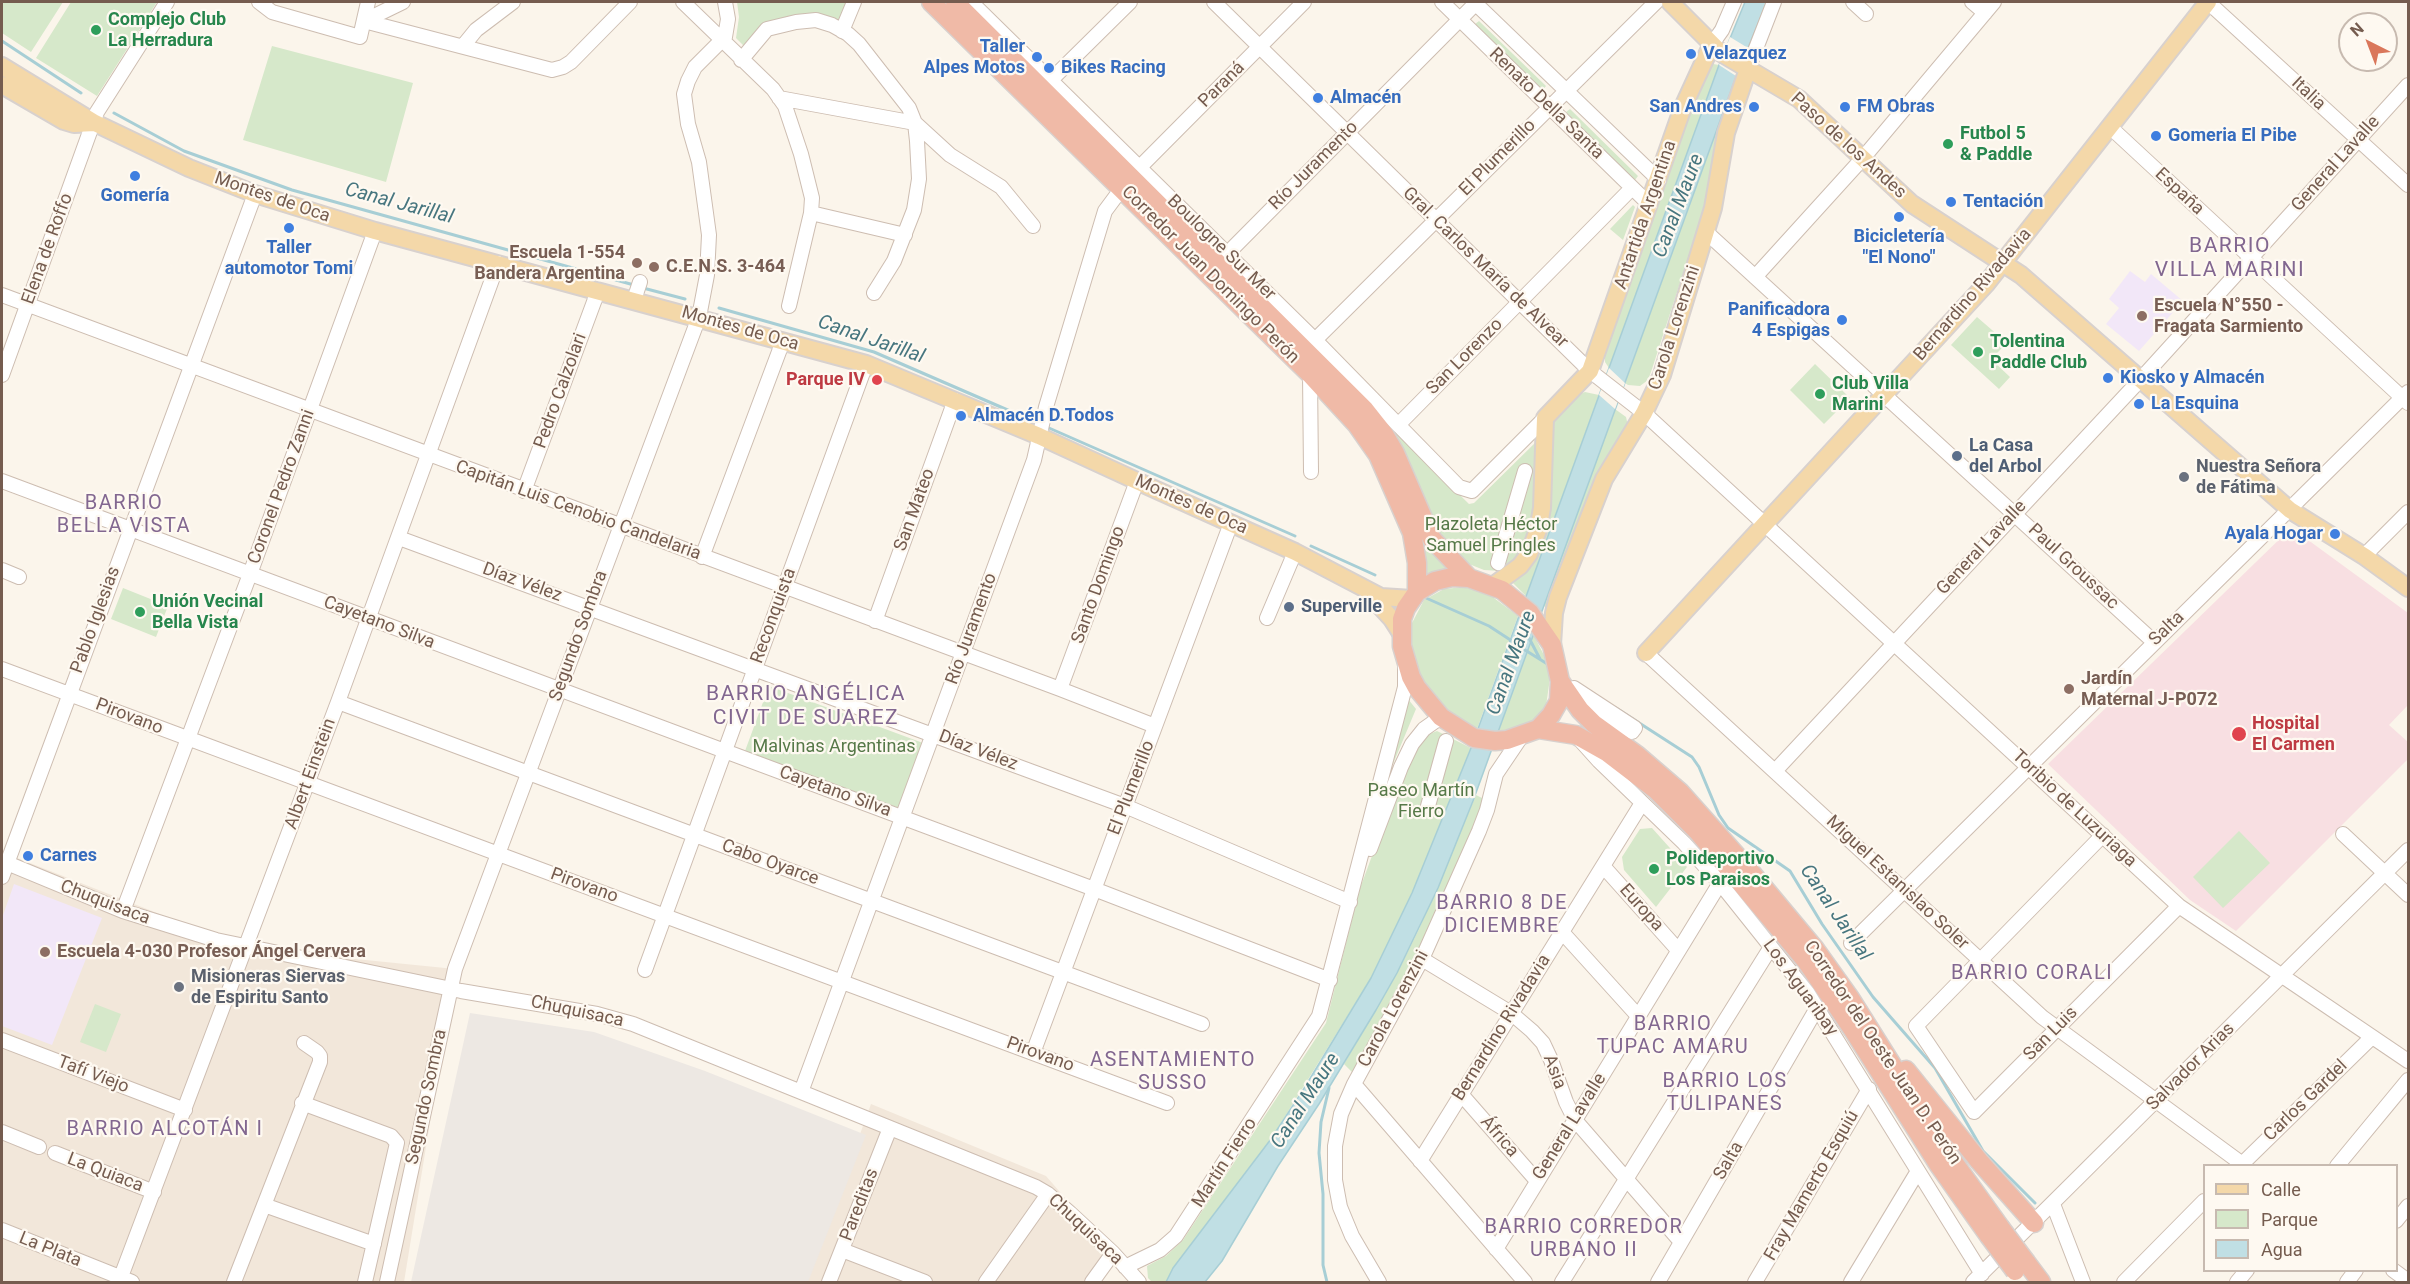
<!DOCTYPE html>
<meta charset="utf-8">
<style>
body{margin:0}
#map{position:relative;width:2410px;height:1284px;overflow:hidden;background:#fbf5eb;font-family:Roboto,sans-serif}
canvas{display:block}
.frame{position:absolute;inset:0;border:3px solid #755c4f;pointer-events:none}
.legend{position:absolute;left:2203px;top:1164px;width:195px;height:108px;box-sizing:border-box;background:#fef9f1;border:2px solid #c7bab0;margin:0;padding:8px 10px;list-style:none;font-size:18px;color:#755c4f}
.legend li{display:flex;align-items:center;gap:12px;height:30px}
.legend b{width:30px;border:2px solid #c7bab0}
.north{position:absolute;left:2338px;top:12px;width:60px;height:60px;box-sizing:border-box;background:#fef9f1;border:2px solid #c7bab0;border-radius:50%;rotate:318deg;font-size:16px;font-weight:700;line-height:24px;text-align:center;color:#755c4f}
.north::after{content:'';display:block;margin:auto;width:21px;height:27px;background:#da775b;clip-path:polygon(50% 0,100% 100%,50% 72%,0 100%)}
</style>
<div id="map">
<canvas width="2410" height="1284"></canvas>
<div class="frame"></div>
<ul class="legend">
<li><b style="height:8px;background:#f4d8a9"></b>Calle</li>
<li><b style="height:16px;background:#d6e8ca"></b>Parque</li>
<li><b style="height:16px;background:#c0dfe4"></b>Agua</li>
</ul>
<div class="north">N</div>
</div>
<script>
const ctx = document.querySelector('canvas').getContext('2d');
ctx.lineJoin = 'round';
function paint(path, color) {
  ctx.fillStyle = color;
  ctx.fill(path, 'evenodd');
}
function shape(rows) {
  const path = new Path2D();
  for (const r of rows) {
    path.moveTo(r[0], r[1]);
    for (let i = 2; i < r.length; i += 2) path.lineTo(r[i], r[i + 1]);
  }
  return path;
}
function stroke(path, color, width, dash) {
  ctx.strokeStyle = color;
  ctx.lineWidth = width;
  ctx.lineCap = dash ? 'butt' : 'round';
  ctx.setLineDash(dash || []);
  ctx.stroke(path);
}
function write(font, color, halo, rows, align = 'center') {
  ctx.font = font + ' Roboto,sans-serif';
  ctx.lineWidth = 4.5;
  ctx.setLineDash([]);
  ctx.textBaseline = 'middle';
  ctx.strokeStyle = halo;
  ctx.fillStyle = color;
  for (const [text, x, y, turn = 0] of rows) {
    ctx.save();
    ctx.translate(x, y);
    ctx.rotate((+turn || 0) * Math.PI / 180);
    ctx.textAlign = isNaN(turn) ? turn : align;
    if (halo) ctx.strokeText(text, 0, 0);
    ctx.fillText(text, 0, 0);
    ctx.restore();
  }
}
const residential = shape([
 [2,852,246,948,455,969,404,1282,2,1282],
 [871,1104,1046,1176,1113,1253,1092,1282,806,1282]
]);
const industrial = shape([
 [470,1013,594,1032,705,1071,866,1135,808,1282,411,1282]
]);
const education = shape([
 [2130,271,2145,282,2151,274,2183,301,2139,351,2106,324,2119,308,2109,299],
 [14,884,102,918,52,1045,2,1026,2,918]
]);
const medical = shape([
 [2290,529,2304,537,2408,613,2408,705,2389,725,2408,742,2408,759,2236,931,2190,900,2048,764]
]);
const green = shape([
 [2,2,63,2,31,52,2,33],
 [71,2,157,2,97,96,36,58],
 [737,2,854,2,842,31,832,25,767,29,749,51,736,38,739,17],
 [1479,21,1546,86,1543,90,1475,24],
 [272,46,413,83,386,182,243,140],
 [1713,64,1719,65,1609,368,1605,362,1605,351,1702,77],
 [1570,109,1638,176,1635,180,1566,112],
 [1719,124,1706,203,1652,369,1648,380,1640,386,1628,385,1625,383],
 [1633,205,1635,207,1623,240,1610,229],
 [1977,317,2007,343,1991,359,2010,377,1999,389,1951,345],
 [1815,364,1850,398,1824,424,1790,390],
 [1585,392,1599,395,1526,596,1511,581,1527,567,1550,424,1578,395],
 [1615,409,1626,417,1628,426,1549,608,1547,608,1544,606],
 [1389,425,1469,504,1474,503,1539,439,1534,516,1520,558,1501,571,1484,570,1464,562,1438,537],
 [1414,511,1450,570,1421,578],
 [1464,587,1490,595,1518,616,1477,729,1452,714,1424,684,1419,673,1411,644,1412,623,1424,600,1444,589],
 [123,588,168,606,156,637,111,619],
 [1533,634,1546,659,1550,678,1546,706,1533,723,1498,733],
 [769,686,923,743,899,808,745,751],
 [1408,699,1416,709,1393,764,1389,764],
 [1437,731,1471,748,1412,893,1371,978,1271,1139,1173,1268,1166,1282,1152,1282,1148,1278,1147,1266,1166,1256,1183,1240,1326,1023,1359,891,1393,799,1407,764,1427,735],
 [1476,795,1484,799,1481,812,1427,937,1353,1073,1344,1064,1397,973,1419,929],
 [1652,828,1687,867,1656,907,1624,870,1622,857,1640,829],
 [2239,831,2270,863,2223,908,2193,877],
 [95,1004,121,1014,106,1052,80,1042]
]);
const water = shape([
 [1745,2,1767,2,1736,77,1473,801,1438,888,1397,973,1376,1010,1319,1104,1278,1166,1222,1261,1205,1282,1166,1282,1173,1268,1271,1139,1303,1090,1371,978,1412,893,1471,748,1719,65,1745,2]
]);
const pier = shape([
 [1730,37,1748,48,1736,76,1719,65],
 [1609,368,1625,383,1615,409,1599,395]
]);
const stream = shape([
 [2,41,81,93],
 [114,113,184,151,292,190,634,285],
 [643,288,685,299],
 [719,308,874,352,1010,411],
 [1049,428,1295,536],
 [1311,546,1375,575],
 [1426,598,1489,626,1512,641],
 [1529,638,1540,659],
 [1525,650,1549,665],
 [1616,708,1692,757,1699,767,1719,815,1728,828,1790,871,1822,924,1873,997,1935,1068,1983,1151,2035,1203],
 [1327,1282,1323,1265,1323,1194,1319,1153,1321,1122,1329,1088]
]);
const minor = shape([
 [259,2,272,12,360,37,368,2],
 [683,2,773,89,785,106,801,154,812,198,811,213,789,306],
 [971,2,1315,340,1459,487,1472,491,1545,418],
 [1214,2,1590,371,1644,413,2179,906,2408,1061],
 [1442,2,1650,205],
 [1474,2,1659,180],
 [1853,2,1866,14],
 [1972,2,1985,13],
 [2208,2,2408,185],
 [364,21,552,70,563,67,571,62,630,2],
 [364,21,403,2],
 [842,31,854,2],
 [1712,44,1722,30,1734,2],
 [463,46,476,30,513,2],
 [741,60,767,29,796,22,816,20,832,25,848,34,859,44,909,108,915,123,917,141,919,179,914,210,894,261,874,293],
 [1748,69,1774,2],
 [1051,80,1130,2],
 [779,98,915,123,950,155,1001,187,1033,226],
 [2110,127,2408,403],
 [811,213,905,235],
 [1706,232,2154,642],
 [1227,254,1477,2],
 [1755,277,1863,158,1994,2],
 [2,295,1060,689,1155,726],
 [634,300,640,282],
 [1315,340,1656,2],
 [1310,374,1311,472],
 [2,375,97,112,167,2],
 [1399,424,1632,188],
 [2,481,1094,889,1330,980],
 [524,491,598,291],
 [399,538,1125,806,1350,902],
 [2364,556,2408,512],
 [702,557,783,341],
 [1498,563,1525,471],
 [2,570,19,577],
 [1267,618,1295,552],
 [875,621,955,400],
 [1646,653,2042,1017,2245,1166],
 [2,669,1167,1103],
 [1060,689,1137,481],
 [1570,695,1574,688,1635,728,1632,732,1584,703],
 [338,702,1202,1024],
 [1581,741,1599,761,1684,843,1720,883,1807,992,1982,1274],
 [1775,771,2140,380,2408,85],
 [1428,806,1446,741],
 [2343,834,2408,895],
 [2103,835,1916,1026,1974,1112,2179,906],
 [1370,849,1401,767,1412,744,1424,729,1441,717],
 [2,861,123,911,216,940,461,991,597,1014,633,1024,1036,1187,1048,1194,1070,1213,1113,1253,1139,1282],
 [1603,866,1678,950],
 [2,877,255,194],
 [123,911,250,574,375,231],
 [1562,932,1638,1016],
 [1851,943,2408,392],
 [1422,959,1511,1013,1532,1031,1543,1043,1551,1060,1566,1102,1575,1120,1681,1242],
 [645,970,866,364],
 [2,1040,185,1110],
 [1033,1053,1231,523],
 [1354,1084,1525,1282],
 [801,1092,1034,460,1046,407,1105,211,1131,176,1304,2],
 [1461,1094,1537,1181],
 [302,1103,391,1136,397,1143,365,1282],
 [2,1132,39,1147],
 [55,1153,154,1192],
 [1420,1161,1642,803],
 [2240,1166,2372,1037],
 [2337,1166,2408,1080],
 [2053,1204,2083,1282],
 [264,1205,374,1244],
 [2396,1221,2408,1206],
 [2,1230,132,1282],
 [1496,1249,1720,883],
 [842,1250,925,1282],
 [1125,1267,1160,1250,1176,1236,1319,1016,1405,687,1405,668],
 [2393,1270,2408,1281],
 [119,1282,338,702,498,263],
 [234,1282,320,1062,320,1056,317,1052,304,1043],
 [387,1282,455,969,699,317,707,275,709,235,699,162,688,124,684,94,688,81,695,67,725,37,728,19,725,2],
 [829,1282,890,1128],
 [986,1282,1048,1194],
 [1092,1282,1113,1253],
 [1379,1282,1352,1236,1340,1207,1335,1180,1335,1146,1341,1114,1354,1084,1422,959,1479,831,1487,810,1496,774,1521,737],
 [1562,1282,1771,947],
 [1658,1282,1817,1008],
 [1755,1282,1869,1089],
 [1851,1282,1918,1171],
 [1973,1282,2408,850],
 [2124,1282,2204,1201],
 [2237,1282,2247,1270],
 [2347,1282,2356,1270]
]);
const major = shape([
 [1670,2,1721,53,1799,99,1912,204,2021,275,2290,510,2364,556,2408,588],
 [2,66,95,123,189,168,255,194,375,231,866,364,1039,436,1152,488,1295,552,1381,597,1412,599],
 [2,85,64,121,74,124,95,123],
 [1494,585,1520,566,1529,554,1538,530,1542,508,1545,418,1590,371,1683,107,1712,44],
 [1369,594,1392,619,1401,633],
 [1552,645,1554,613,1558,597,1604,479,1644,413,1662,375,1713,208,1726,133,1748,69],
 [1646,653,1986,284,2208,2]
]);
const highway = shape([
 [931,2,1310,374,1357,425,1378,455,1412,533,1417,563,1417,592],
 [955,2,1365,410,1384,434,1395,453,1432,539,1469,578],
 [1452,577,1469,578,1502,590,1530,613,1552,645,1560,681,1559,701,1551,715,1538,729,1507,740,1495,741,1474,738,1441,717,1417,688,1411,677,1402,646,1402,619,1406,608,1417,592,1435,581,1452,577],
 [1560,681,1580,710,1594,724,1637,755,1680,792,1744,864,1815,949,1850,998,1950,1157,2000,1227],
 [1538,729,1576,735,1608,753,1655,789,1698,832,1806,961,1853,1030,1938,1164,1989,1236],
 [1906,1070,1979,1161,2034,1223],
 [2026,1262,2041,1282]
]);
const highwayBridge = shape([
 [2000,1227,2026,1262],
 [1989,1236,2015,1271]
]);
const markers = [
 [96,30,6,"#2e9e5b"],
 [1691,54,6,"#3f7fe0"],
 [1037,57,6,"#3f7fe0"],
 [1049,68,6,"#3f7fe0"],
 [1318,98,6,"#3f7fe0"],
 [1754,107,6,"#3f7fe0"],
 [1845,107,6,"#3f7fe0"],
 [2156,136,6,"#3f7fe0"],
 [1948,144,6,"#2e9e5b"],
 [135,176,6,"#3f7fe0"],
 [1951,202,6,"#3f7fe0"],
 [1899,217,6,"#3f7fe0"],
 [289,228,6,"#3f7fe0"],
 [637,263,6,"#8d6e63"],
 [654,267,6,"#8d6e63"],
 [2142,316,6,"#8d6e63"],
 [1842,320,6,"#3f7fe0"],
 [1978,352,6,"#2e9e5b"],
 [2108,378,6,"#3f7fe0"],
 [877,380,6,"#e0444e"],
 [1820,394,6,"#2e9e5b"],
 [2139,404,6,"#3f7fe0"],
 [961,416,6,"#3f7fe0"],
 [1957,456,6,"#5c6f8a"],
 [2184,477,6,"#6b7280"],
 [2335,534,6,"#3f7fe0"],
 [1289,607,6,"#5c6f8a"],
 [140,612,6,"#2e9e5b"],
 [2069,689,6,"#8d6e63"],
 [2239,734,8,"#e0444e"],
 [28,856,6,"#3f7fe0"],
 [1654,869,6,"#2e9e5b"],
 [45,952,6,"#8d6e63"],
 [179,987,6,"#6b7280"]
];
const leisureNames = [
 ["Complejo Club",108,20],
 ["La Herradura",108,41],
 ["Futbol 5",1960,134],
 ["& Paddle",1960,155],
 ["Tolentina",1990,342],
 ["Paddle Club",1990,363],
 ["Club Villa",1832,384],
 ["Marini",1832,405],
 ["Unión Vecinal",152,602],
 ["Bella Vista",152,623],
 ["Polideportivo",1666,859],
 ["Los Paraisos",1666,880]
];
const shopNames = [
 ["Taller",1025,47,"right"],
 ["Alpes Motos",1025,68,"right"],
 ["Velazquez",1703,54],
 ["Bikes Racing",1061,68],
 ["Almacén",1330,98],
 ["San Andres",1742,107,"right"],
 ["FM Obras",1857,107],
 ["Gomeria El Pibe",2168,136],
 ["Gomería",135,196,"center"],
 ["Tentación",1963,202],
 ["Bicicletería",1899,237,"center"],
 ["\"El Nono\"",1899,258,"center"],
 ["Taller",289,248,"center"],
 ["automotor Tomi",289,269,"center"],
 ["Panificadora",1830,310,"right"],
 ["4 Espigas",1830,331,"right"],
 ["Kiosko y Almacén",2120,378],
 ["La Esquina",2151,404],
 ["Almacén D.Todos",973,416],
 ["Ayala Hogar",2323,534,"right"],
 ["Carnes",40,856]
];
const streetNames = [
 ["Paraná",1222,85,-45],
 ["Italia",2308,94,43],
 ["Renato Della Santa",1546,104,44],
 ["Paso de los Andes",1848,146,42],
 ["El Plumerillo",1498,158,-45],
 ["General Lavalle",2336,164,-48],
 ["Río Juramento",1314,166,-45],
 ["España",2179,192,43],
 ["Montes de Oca",272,198,19],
 ["Antartida Argentina",1646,215,-71],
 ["Boulogne Sur Mer",1221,248,44],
 ["Elena de Roffo",48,249,-70],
 ["Gral. Carlos María de Alvear",1485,268,44],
 ["Corredor Juan Domingo Perón",1210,275,45],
 ["Bernardino Rivadavia",1973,295,-49],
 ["Carola Lorenzini",1675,328,-72],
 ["Montes de Oca",740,329,16],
 ["San Lorenzo",1465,357,-45],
 ["Pedro Calzolari",561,391,-70],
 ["Coronel Pedro Zanni",282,487,-70],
 ["Montes de Oca",1191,505,24],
 ["San Mateo",915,510,-70],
 ["Capitán Luis Cenobio Candelaria",578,511,20],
 ["General Lavalle",1982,548,-47],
 ["Paul Groussac",2073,567,43],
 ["Díaz Vélez",522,583,20],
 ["Santo Domingo",1099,585,-70],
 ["Reconquista",774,616,-70],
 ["Pablo Iglesias",96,620,-70],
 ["Cayetano Silva",379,623,21],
 ["Río Juramento",972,629,-70],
 ["Salta",2167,629,-44],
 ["Segundo Sombra",579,636,-70],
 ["Pirovano",129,717,21],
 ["Díaz Vélez",978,751,21],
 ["Albert Einstein",311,774,-70],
 ["El Plumerillo",1132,788,-69],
 ["Cayetano Silva",835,792,20],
 ["Toribio de Luzuriaga",2074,809,43],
 ["Cabo Oyarce",770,863,20],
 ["Miguel Estanislao Soler",1897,883,43],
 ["Pirovano",584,886,20],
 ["Chuquisaca",105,903,21],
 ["Europa",1641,908,48],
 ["Los Aguaribay",1800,988,54],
 ["Carola Lorenzini",1394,1009,-62],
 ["Chuquisaca",577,1012,12],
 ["Bernardino Rivadavia",1502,1028,-58],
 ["San Luis",2051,1034,-45],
 ["Corredor del Oeste Juan D. Perón",1882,1053,56],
 ["Pirovano",1040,1055,20],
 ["Salvador Arias",2191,1067,-45],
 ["Asia",1554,1072,69],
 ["Tafí Viejo",93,1075,21],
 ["Segundo Sombra",427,1097,-78],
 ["Carlos Gardel",2306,1101,-44],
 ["General Lavalle",1570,1127,-58],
 ["África",1499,1137,49],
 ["Salta",1729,1161,-60],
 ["Martín Fierro",1225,1163,-57],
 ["La Quiaca",105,1173,21],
 ["Fray Mamerto Esquiú",1812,1186,-60],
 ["Pareditas",860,1205,-69],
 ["Chuquisaca",1085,1230,43],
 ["La Plata",50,1250,22]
];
const educationNames = [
 ["Escuela 1-554",625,253,"right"],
 ["Bandera Argentina",625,274,"right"],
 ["C.E.N.S. 3-464",666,267],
 ["Escuela N°550 -",2154,306],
 ["Fragata Sarmiento",2154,327],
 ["Jardín",2081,679],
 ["Maternal J-P072",2081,700],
 ["Escuela 4-030 Profesor Ángel Cervera",57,952]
];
const healthNames = [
 ["Parque IV",865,380],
 ["Hospital",2252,724,"left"],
 ["El Carmen",2252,745,"left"]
];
const serviceNames = [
 ["La Casa",1969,446],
 ["del Arbol",1969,467],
 ["Superville",1301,607]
];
const worshipNames = [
 ["Nuestra Señora",2196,467],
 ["de Fátima",2196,488],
 ["Misioneras Siervas",191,977],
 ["de Espiritu Santo",191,998]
];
const parkNames = [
 ["Plazoleta Héctor",1491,525],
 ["Samuel Pringles",1491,546],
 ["Malvinas Argentinas",834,747],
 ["Paseo Martín",1421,791],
 ["Fierro",1421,812]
];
const waterNames = [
 ["Canal Jarillal",399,204,15],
 ["Canal Maure",1679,206,-69],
 ["Canal Jarillal",871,340,19],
 ["Canal Maure",1512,663,-70],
 ["Canal Jarillal",1835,913,56],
 ["Canal Maure",1306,1101,-57]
];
const neighbourhoodNames = [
 ["BARRIO",124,504],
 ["BELLA VISTA",124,527],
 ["BARRIO 8 DE",1502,904],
 ["DICIEMBRE",1502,927],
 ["BARRIO CORALI",2032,974],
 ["BARRIO",1673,1025],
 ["TUPAC AMARU",1673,1048],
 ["ASENTAMIENTO",1173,1061],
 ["SUSSO",1173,1084],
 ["BARRIO LOS",1725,1082],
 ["TULIPANES",1725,1105],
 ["BARRIO ALCOTÁN I",165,1130],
 ["BARRIO CORREDOR",1584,1228],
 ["URBANO II",1584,1251]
];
const quarterNames = [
 ["BARRIO",2230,247],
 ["VILLA MARINI",2230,271],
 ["BARRIO ANGÉLICA",806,695],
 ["CIVIT DE SUAREZ",806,719]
];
paint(residential, '#f2e7da');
paint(industrial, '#ede8e3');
paint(education, '#f2e7f8');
paint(medical, '#f8dfe2');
paint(green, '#d6e8ca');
paint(water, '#c0dfe4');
stroke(water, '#a7ced5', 1.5);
paint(pier, '#fbf5eb');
stroke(stream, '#a7ced5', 3);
stroke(minor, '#cdbdb1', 16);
stroke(major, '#d8d1ce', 20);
stroke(highway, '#d8d1ce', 21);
stroke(minor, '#fff', 14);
stroke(major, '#f4d8a9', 16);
stroke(highway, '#f0baa7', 18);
stroke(highwayBridge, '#d8d1ce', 21, []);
stroke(highwayBridge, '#f0baa7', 18);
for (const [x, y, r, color] of markers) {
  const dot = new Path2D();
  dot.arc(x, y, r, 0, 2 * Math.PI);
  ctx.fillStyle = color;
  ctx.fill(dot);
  stroke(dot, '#fef9f1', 2);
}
write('bold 18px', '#27864d', '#fef9f1', leisureNames, 'left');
write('bold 18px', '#366cbe', '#fef9f1', shopNames, 'left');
write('18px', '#755c4f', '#fef9f1', streetNames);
write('bold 18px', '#785e54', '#fef9f1', educationNames, 'left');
write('bold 18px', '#be3a42', '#fef9f1', healthNames, 'right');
write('bold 18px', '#4e5e75', '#fef9f1', serviceNames, 'left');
write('bold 18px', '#5b616d', '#fef9f1', worshipNames, 'left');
write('18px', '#567948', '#fef9f1', parkNames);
write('italic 20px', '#47767f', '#fef9f1', waterNames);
ctx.letterSpacing = '1.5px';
write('20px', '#826790', '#fef9f1', neighbourhoodNames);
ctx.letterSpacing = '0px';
ctx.letterSpacing = '1.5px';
write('21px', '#826790', '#fef9f1', quarterNames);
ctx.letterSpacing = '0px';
</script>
